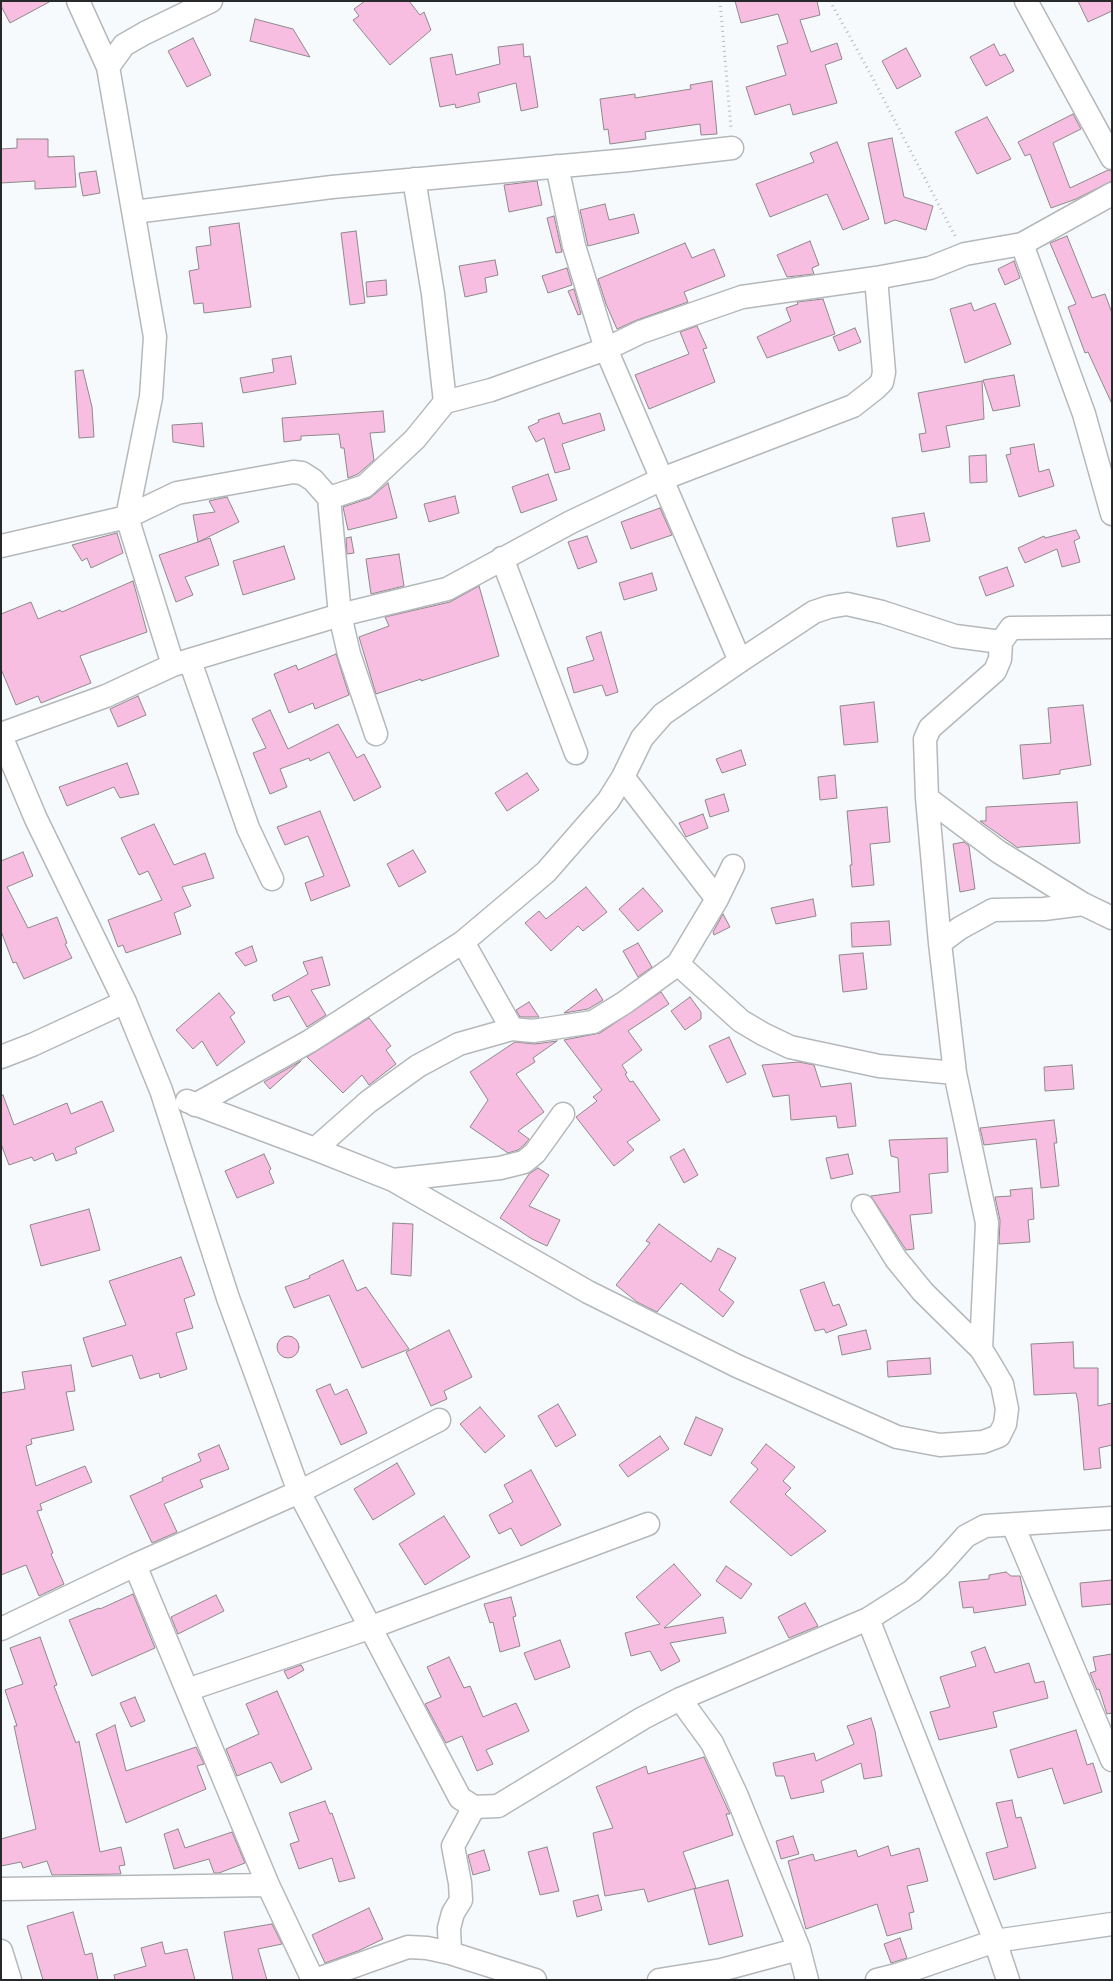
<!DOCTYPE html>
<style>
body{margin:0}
#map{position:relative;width:1113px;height:1981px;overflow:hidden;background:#f7fafd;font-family:Rubik,sans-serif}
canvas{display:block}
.frame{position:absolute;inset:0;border:2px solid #28292a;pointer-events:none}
</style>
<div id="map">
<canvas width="1113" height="1981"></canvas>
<div class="frame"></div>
</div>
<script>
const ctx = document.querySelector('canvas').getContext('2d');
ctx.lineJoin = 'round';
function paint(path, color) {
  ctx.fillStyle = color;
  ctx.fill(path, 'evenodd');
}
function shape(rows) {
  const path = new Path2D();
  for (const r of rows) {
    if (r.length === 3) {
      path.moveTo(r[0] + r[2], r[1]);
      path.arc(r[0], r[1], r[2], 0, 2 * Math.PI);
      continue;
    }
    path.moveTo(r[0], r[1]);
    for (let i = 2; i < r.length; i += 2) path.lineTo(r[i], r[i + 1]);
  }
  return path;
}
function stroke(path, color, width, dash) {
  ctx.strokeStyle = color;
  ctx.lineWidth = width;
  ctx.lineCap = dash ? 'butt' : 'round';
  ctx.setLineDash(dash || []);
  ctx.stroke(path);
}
const building = shape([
 [1,1,51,1,10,23,1,6,1,1],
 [365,1,409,1,420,15,424,12,431,30,390,65,353,20,359,16,354,9,365,1],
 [735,1,817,1,820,15,800,20,811,52,837,43,842,59,825,65,837,103,793,115,790,104,755,115,746,87,786,75,777,46,788,43,778,14,741,23,735,1],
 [1078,1,1112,1,1112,11,1088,22,1078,1],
 [255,19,293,29,310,57,250,41,255,19],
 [193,38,211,75,187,87,168,51,193,38],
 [523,44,524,57,530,56,538,107,521,111,516,83,478,93,480,102,456,108,455,104,440,107,430,58,452,54,456,75,500,64,498,47,523,44],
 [994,44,1000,56,1005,54,1014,71,986,86,970,57,994,44],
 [906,48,921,76,897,89,882,61,906,48],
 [712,81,717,134,701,135,700,124,645,132,646,139,610,144,608,129,604,130,600,99,635,94,635,98,691,89,690,85,712,81],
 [1073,114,1081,129,1053,143,1070,188,1108,170,1112,171,1112,181,1076,199,1051,208,1030,154,1025,156,1018,142,1073,114],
 [987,117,1011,159,977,174,955,132,987,117],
 [892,138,904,197,933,206,926,230,895,220,885,224,868,143,892,138],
 [17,139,48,139,48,157,74,156,76,187,35,189,35,181,1,183,1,149,17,148,17,139],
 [837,142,869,219,843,230,827,194,770,217,756,184,814,162,810,153,837,142],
 [96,171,100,193,83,196,79,173,96,171],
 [537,181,542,205,509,212,504,185,537,181],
 [605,204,609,220,634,214,639,233,588,246,580,210,605,204],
 [554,216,562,252,556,253,547,218,554,216],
 [239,223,251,307,204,313,203,303,194,304,189,271,199,269,196,247,211,245,209,227,239,223],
 [356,231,365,303,350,305,341,233,356,231],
 [1067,236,1092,298,1105,294,1112,313,1112,404,1088,352,1085,353,1068,307,1076,304,1050,243,1067,236],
 [810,241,819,265,812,268,814,274,787,277,777,255,810,241],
 [685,243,692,258,714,249,725,276,684,292,688,302,637,320,617,329,606,304,598,279,685,243],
 [495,260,498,275,485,278,487,292,465,297,459,266,495,260],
 [1014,261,1020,278,1005,285,998,269,1014,261],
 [567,268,572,285,548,293,542,276,567,268],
 [386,280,387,295,367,297,366,282,386,280],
 [574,289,581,314,578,315,568,291,574,289],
 [823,299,835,334,767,358,757,337,791,321,786,308,798,304,797,302,823,299],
 [971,303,974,311,995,303,1011,344,965,363,950,309,971,303],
 [697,326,707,348,703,349,715,382,649,409,635,375,689,354,680,332,697,326],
 [855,328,861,342,839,351,833,337,855,328],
 [291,356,296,384,243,393,240,378,274,372,272,359,291,356],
 [83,370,92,407,94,437,79,438,75,371,83,370],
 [1014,375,1020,406,993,411,983,380,1014,375],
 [982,381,984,419,946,426,950,447,922,452,919,434,926,433,918,393,982,381],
 [383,411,385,432,370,433,374,460,358,474,348,478,344,448,341,448,339,434,301,436,301,440,284,442,282,418,383,411],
 [559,413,563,424,600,413,605,430,562,444,570,469,555,473,544,438,536,442,528,427,539,422,538,420,559,413],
 [202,423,204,447,173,442,172,425,202,423],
 [1034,444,1039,472,1049,469,1054,486,1019,497,1006,455,1011,454,1010,448,1034,444],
 [986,455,987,482,970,483,969,456,986,455],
 [548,474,557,500,521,513,512,487,548,474],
 [388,483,397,518,348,530,343,507,370,498,388,483],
 [455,496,459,513,429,522,424,504,455,496],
 [227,497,239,522,198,542,210,538,219,565,185,577,193,595,176,602,159,555,198,542,193,515,215,512,209,501,227,497],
 [660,508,672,535,631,549,621,522,660,508],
 [924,513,930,541,897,547,892,518,924,513],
 [1076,530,1080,538,1074,541,1080,562,1062,567,1057,549,1025,563,1018,548,1044,536,1045,538,1076,530],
 [117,533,123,553,91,568,87,558,82,561,72,545,117,533],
 [587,536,597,562,578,569,568,542,587,536],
 [351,537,354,553,347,554,346,538,351,537],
 [284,546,295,579,243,595,233,561,284,546],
 [399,554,404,586,371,594,366,559,399,554],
 [1007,567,1014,586,986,596,979,577,1007,567],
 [652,573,657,590,624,600,619,583,652,573],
 [133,581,147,632,80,656,91,683,41,703,38,696,16,705,1,669,1,614,31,602,38,619,60,610,62,612,133,581],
 [479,586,499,656,421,681,421,679,376,694,359,637,389,626,385,617,450,602,479,586],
 [601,632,618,692,606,696,602,685,574,693,567,668,594,660,586,637,601,632],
 [336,654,349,695,315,709,313,703,289,713,274,674,296,665,298,670,336,654],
 [138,696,146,715,118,727,110,709,138,696],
 [874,702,878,742,844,745,840,706,874,702],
 [1083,705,1091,765,1060,770,1060,774,1023,779,1020,745,1051,743,1048,708,1083,705],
 [270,710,288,749,338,724,357,758,364,754,381,787,354,801,329,752,310,761,309,758,280,769,287,787,270,794,253,753,266,748,252,719,270,710],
 [741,750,746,765,722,773,716,759,741,750],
 [127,763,139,794,120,798,114,787,67,806,59,787,127,763],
 [527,773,539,790,507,811,495,793,527,773],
 [835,775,837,798,820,800,818,777,835,775],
 [724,794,729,811,710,817,705,800,724,794],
 [1077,802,1080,843,1020,847,1018,848,980,821,986,821,986,807,1077,802],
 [887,807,890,842,870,844,874,885,852,887,850,865,852,865,847,811,887,807],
 [320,811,350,886,311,901,305,883,324,876,308,836,285,845,277,827,320,811],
 [703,814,708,828,686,837,679,823,703,814],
 [154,824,174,865,205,853,214,878,182,887,191,906,174,913,181,934,126,953,123,945,118,947,108,920,162,900,148,871,139,875,121,838,154,824],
 [964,842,969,846,975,889,960,892,953,844,964,842],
 [413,850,426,872,399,887,387,864,413,850],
 [23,852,33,876,7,887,28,928,57,917,67,943,65,944,72,958,24,979,16,962,13,963,1,931,1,861,23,852],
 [586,887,607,912,583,931,578,926,551,951,525,923,539,911,546,919,586,887],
 [643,888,663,911,638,931,619,909,643,888],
 [813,899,816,916,776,924,771,908,813,899],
 [723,914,730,927,714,935,713,932,723,914],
 [889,921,891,945,852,947,851,923,889,921],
 [638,943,652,967,638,977,623,951,638,943],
 [252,946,257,961,245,966,235,953,252,946],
 [863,953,867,989,843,992,839,955,863,953],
 [322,957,330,985,311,990,326,1015,307,1027,289,996,274,1001,272,995,308,974,303,962,322,957],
 [596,989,603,1000,588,1009,564,1013,596,989],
 [661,992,669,1004,628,1031,642,1050,622,1065,627,1073,625,1074,630,1082,633,1081,660,1120,627,1142,634,1150,614,1166,576,1117,597,1101,593,1097,602,1090,564,1040,600,1033,661,992],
 [219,993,235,1013,230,1017,245,1042,217,1066,202,1041,193,1049,176,1030,219,993],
 [690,997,701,1012,701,1019,685,1030,671,1011,690,997],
 [529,1002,539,1017,520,1017,516,1010,529,1002],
 [369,1018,391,1046,386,1050,396,1064,369,1085,362,1075,343,1093,307,1057,369,1018],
 [729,1037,746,1074,727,1083,709,1046,729,1037],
 [557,1041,533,1058,535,1062,516,1074,544,1112,518,1131,529,1139,525,1144,518,1150,508,1153,470,1127,488,1100,470,1072,515,1042,535,1044,557,1041],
 [301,1061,270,1089,264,1082,301,1061],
 [799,1062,814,1065,821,1087,851,1083,856,1126,838,1128,836,1116,791,1120,789,1095,773,1097,762,1065,799,1062],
 [1072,1065,1074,1089,1045,1091,1044,1067,1072,1065],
 [3,1095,14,1125,67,1103,71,1114,102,1101,114,1131,75,1148,77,1153,56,1161,53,1153,34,1161,32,1157,9,1165,1,1144,1,1096,3,1095],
 [1054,1120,1057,1143,1054,1143,1059,1186,1041,1188,1036,1139,984,1145,980,1128,1054,1120],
 [947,1138,948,1172,929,1174,932,1213,910,1215,914,1249,906,1250,871,1196,900,1192,898,1158,891,1156,889,1140,947,1138],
 [684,1149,698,1175,684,1183,670,1157,684,1149],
 [264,1154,271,1169,269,1171,274,1183,237,1198,225,1171,264,1154],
 [848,1154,853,1174,831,1179,826,1158,848,1154],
 [538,1168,549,1175,529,1206,560,1220,547,1246,532,1239,500,1218,529,1174,538,1168],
 [1032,1188,1034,1219,1028,1220,1030,1242,999,1244,1000,1220,995,1197,1011,1196,1010,1190,1032,1188],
 [89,1209,100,1250,41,1266,30,1225,89,1209],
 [393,1223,413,1224,411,1276,391,1274,393,1223],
 [659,1224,711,1262,718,1248,736,1258,719,1290,734,1302,723,1317,681,1283,657,1312,637,1302,616,1285,650,1243,646,1241,659,1224],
 [181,1257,195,1295,184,1299,193,1328,176,1333,187,1369,160,1378,159,1373,140,1379,132,1355,92,1367,83,1338,126,1325,109,1281,181,1257],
 [343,1260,357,1291,366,1287,409,1349,362,1368,329,1295,294,1308,285,1287,310,1278,309,1276,343,1260],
 [824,1282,833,1306,839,1304,847,1325,826,1333,824,1329,815,1331,800,1290,824,1282],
 [449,1330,472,1377,444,1391,447,1399,431,1406,406,1352,449,1330],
 [866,1330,871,1349,842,1355,838,1336,866,1330],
 [288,1347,11],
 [1073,1342,1074,1368,1098,1368,1098,1406,1112,1403,1112,1445,1099,1448,1101,1468,1084,1470,1078,1402,1076,1393,1034,1395,1031,1344,1073,1342],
 [930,1358,931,1374,888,1377,887,1361,930,1358],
 [71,1365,75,1391,66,1392,74,1430,31,1439,32,1444,26,1446,36,1486,85,1466,92,1482,40,1504,42,1510,37,1511,53,1553,51,1554,64,1584,39,1596,26,1565,1,1575,1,1393,25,1389,22,1372,71,1365],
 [330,1384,335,1395,347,1389,367,1433,341,1445,316,1390,330,1384],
 [558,1404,576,1435,556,1447,538,1416,558,1404],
 [480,1407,505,1436,485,1453,460,1424,480,1407],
 [696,1417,723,1429,711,1456,684,1444,696,1417],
 [660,1436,669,1449,628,1477,619,1465,660,1436],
 [766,1444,795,1467,783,1481,791,1488,785,1494,826,1531,791,1556,730,1502,758,1469,751,1463,766,1444],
 [219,1445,229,1469,200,1480,203,1487,164,1504,177,1532,152,1543,130,1496,163,1481,162,1478,201,1461,198,1454,219,1445],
 [397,1463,415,1494,373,1520,354,1489,397,1463],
 [531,1470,561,1525,521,1546,511,1528,499,1534,489,1515,513,1502,504,1485,531,1470],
 [444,1516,470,1557,425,1585,399,1544,444,1516],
 [674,1564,701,1595,664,1628,723,1617,726,1633,670,1643,680,1661,661,1671,650,1651,631,1656,625,1633,660,1624,636,1597,674,1564],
 [726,1566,752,1584,741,1599,716,1581,726,1566],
 [1006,1572,1011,1576,1020,1576,1026,1605,974,1613,973,1607,963,1608,959,1582,989,1579,989,1575,1006,1572],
 [1112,1580,1112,1604,1082,1607,1080,1583,1112,1580],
 [133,1594,155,1648,92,1676,69,1620,99,1608,100,1609,133,1594],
 [216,1595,224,1611,178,1634,171,1617,216,1595],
 [511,1597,516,1616,513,1617,520,1646,500,1652,493,1622,490,1623,484,1604,511,1597],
 [805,1603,818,1626,789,1638,778,1617,805,1603],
 [40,1637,57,1685,54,1686,76,1743,79,1741,100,1852,121,1847,125,1865,119,1866,121,1874,52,1875,47,1861,23,1868,21,1862,1,1866,1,1839,36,1829,14,1726,17,1726,5,1690,23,1684,10,1648,40,1637],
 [560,1640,570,1667,535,1680,524,1653,560,1640],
 [985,1647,995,1673,1029,1663,1035,1683,1044,1681,1048,1698,993,1712,997,1727,939,1740,930,1712,950,1707,940,1677,976,1666,971,1652,985,1647],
 [1112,1654,1112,1713,1107,1714,1099,1689,1097,1690,1090,1673,1096,1671,1093,1657,1112,1654],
 [449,1657,464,1688,470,1686,483,1717,516,1703,529,1731,486,1750,493,1764,477,1771,462,1736,446,1743,425,1704,441,1697,427,1667,449,1657],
 [301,1665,304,1670,288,1679,284,1671,301,1665],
 [277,1691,312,1769,281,1783,271,1762,237,1776,226,1749,259,1734,246,1704,277,1691],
 [135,1697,145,1721,131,1727,120,1703,135,1697],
 [871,1718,875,1731,882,1776,864,1779,861,1763,821,1781,824,1792,791,1799,784,1776,776,1776,773,1763,814,1753,816,1761,854,1744,847,1726,871,1718],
 [115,1725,126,1771,196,1747,204,1764,197,1766,206,1789,126,1823,96,1734,115,1725],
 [1076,1730,1087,1765,1093,1763,1102,1792,1064,1804,1052,1768,1018,1778,1010,1750,1076,1730],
 [704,1757,730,1814,726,1814,733,1835,683,1852,696,1888,648,1902,644,1889,605,1896,593,1833,613,1828,596,1787,646,1766,648,1774,704,1757],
 [1012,1800,1016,1818,1021,1817,1036,1868,994,1880,986,1853,1008,1847,996,1803,1012,1800],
 [325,1801,330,1814,332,1813,355,1878,339,1882,332,1858,299,1869,290,1844,299,1841,289,1813,325,1801],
 [178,1829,185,1848,232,1832,245,1863,219,1873,214,1873,209,1859,174,1869,164,1834,178,1829],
 [793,1836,799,1854,781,1859,776,1841,793,1836],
 [888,1846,891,1856,919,1848,928,1881,907,1886,914,1912,909,1913,912,1929,887,1936,877,1904,806,1929,788,1861,813,1854,815,1861,856,1850,858,1857,888,1846],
 [547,1847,559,1891,540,1895,528,1852,547,1847],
 [484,1850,490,1870,473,1875,468,1855,484,1850],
 [728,1880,743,1936,709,1945,694,1889,728,1880],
 [598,1895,602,1910,577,1917,573,1901,598,1895],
 [369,1908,383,1939,358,1951,325,1963,312,1935,369,1908],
 [73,1912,85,1955,92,1953,98,1980,43,1980,27,1926,73,1912],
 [272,1924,282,1944,258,1949,267,1980,233,1980,224,1932,272,1924],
 [900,1938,907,1958,891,1963,884,1944,900,1938],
 [162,1942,165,1954,187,1949,195,1980,115,1980,114,1975,146,1966,141,1948,162,1942]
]);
const path = shape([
 [720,1,731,128],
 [830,1,870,73,955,236]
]);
const street = shape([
 [78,1,108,67],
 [1026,1,1112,158],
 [557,166,574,246,606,349,740,661],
 [414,179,433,294,445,402],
 [134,212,332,187,628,160,732,148],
 [1022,244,1084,414,1112,514],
 [1,546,127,517,177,493,293,472,302,473,313,480,329,498],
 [502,558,576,753],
 [190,661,248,828,272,879],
 [173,665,127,517,151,397,155,337,108,67,124,45,145,33,211,1],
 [1,734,106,696,173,665,340,615,329,498,365,486,415,439,445,402,491,390,606,349,641,332,742,297,876,278,930,268,965,254,1022,244,1112,194],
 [376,734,349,654,340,615,447,589,571,522,662,479,853,406,876,388,882,382,884,372,876,278],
 [1,736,36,819,125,1002,161,1090,228,1298,299,1492,460,1798,474,1807,498,1806,643,1718,680,1699,868,1619,912,1591,939,1566,966,1536,985,1526,1112,1518],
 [623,777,717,899],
 [927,798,999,852,1083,904,1112,918],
 [463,942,512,1029],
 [940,943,960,928,993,910,1044,909,1083,904],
 [678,964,741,1021,763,1034,790,1047,879,1066,955,1073],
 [1,1057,32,1045,125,1002],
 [187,1101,315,1149,393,1180,500,1168,524,1162,535,1153,563,1114],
 [195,1105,310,1041,463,942,546,872,608,801,623,777,642,738,663,714,740,661,814,612,829,607,847,604,882,612,955,636,1001,642,1011,628,1112,627],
 [315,1149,368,1102,418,1066,459,1044,512,1029,533,1031,593,1022,624,1003,678,964,717,899,733,866],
 [393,1180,588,1292,737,1366,897,1437,940,1445,983,1442,999,1436,1005,1424,1007,1409,1002,1384,989,1362,981,1349,923,1292,896,1259,863,1206],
 [981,1349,987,1223,955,1073,940,943,927,798,925,739,930,728,995,671,1000,659,1001,642],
 [1013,1525,1112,1760],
 [135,1565,268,1885,313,1980],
 [868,1619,995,1941,1008,1980],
 [1,1629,135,1565,299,1492,439,1420],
 [187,1690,369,1628,648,1524],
 [680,1699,712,1743,736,1794,799,1949,807,1980],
 [1,1889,268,1885],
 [1,1951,10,1980],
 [450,1953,449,1928,453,1913,461,1900,460,1883,453,1846,474,1807],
 [315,1980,408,1947,427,1948,450,1953,535,1980],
 [659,1980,721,1970,799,1949],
 [877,1980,897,1975,995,1941,1112,1924]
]);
paint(building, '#f8bee1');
stroke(building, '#8d898b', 1);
stroke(street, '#b5b8bb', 25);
stroke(path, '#b7babc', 3, [1, 4]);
stroke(street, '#fff', 22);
</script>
